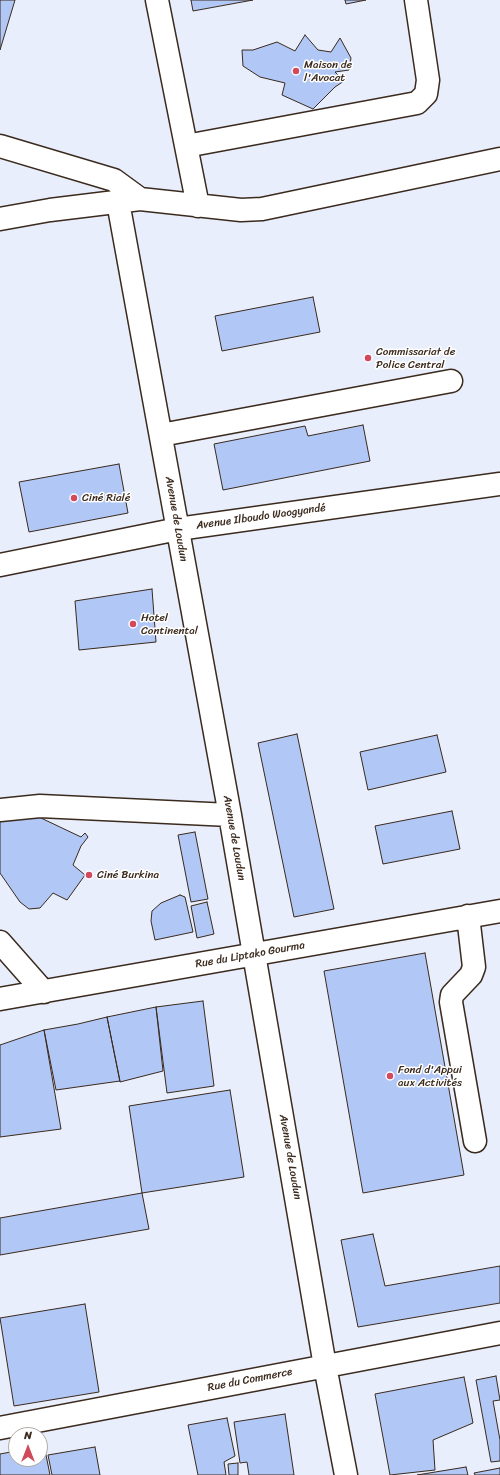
<!DOCTYPE html>
<meta charset="utf-8">
<style>
body{margin:0}
#map{position:relative;width:500px;height:1475px;overflow:hidden;background:#fff;font-family:Sriracha,sans-serif}
canvas{display:block}
.north{position:absolute;left:8px;top:1427px;width:40px;height:40px;box-sizing:border-box;background:#fff;border:1px solid #b1aaa5;border-radius:50%;rotate:0deg;font-size:11px;font-weight:700;line-height:16px;text-align:center;color:#3b2a1e}
.north::after{content:'';display:block;margin:auto;width:14px;height:18px;background:#d1495b;clip-path:polygon(50% 0,100% 100%,50% 72%,0 100%)}
</style>
<div id="map">
<canvas width="500" height="1475"></canvas>
<div class="north">N</div>
</div>
<script>
const ctx = document.querySelector('canvas').getContext('2d');
ctx.lineJoin = 'round';
function paint(path, color) {
  ctx.fillStyle = color;
  ctx.fill(path, 'evenodd');
}
function shape(rows) {
  const path = new Path2D();
  for (const r of rows) {
    path.moveTo(r[0], r[1]);
    for (let i = 2; i < r.length; i += 2) path.lineTo(r[i], r[i + 1]);
  }
  return path;
}
function stroke(path, color, width, dash) {
  ctx.strokeStyle = color;
  ctx.lineWidth = width;
  ctx.lineCap = dash ? 'butt' : 'round';
  ctx.setLineDash(dash || []);
  ctx.stroke(path);
}
function write(font, color, halo, rows, align = 'center') {
  ctx.font = font + ' Sriracha,sans-serif';
  ctx.lineWidth = 3;
  ctx.setLineDash([]);
  ctx.textBaseline = 'middle';
  ctx.strokeStyle = halo;
  ctx.fillStyle = color;
  for (const [text, x, y, turn = 0] of rows) {
    ctx.save();
    ctx.translate(x, y);
    ctx.rotate((+turn || 0) * Math.PI / 180);
    ctx.textAlign = isNaN(turn) ? turn : align;
    if (halo) ctx.strokeText(text, 0, 0);
    ctx.fillText(text, 0, 0);
    ctx.restore();
  }
}
const built = shape([
 [0,0,500,0,500,1475,0,1475],
 [16,1435,40,1435,40,1459,16,1459]
]);
const building = shape([
 [0,0,15,0,0,50,0,0],
 [191,0,253,0,193,11,191,0],
 [345,0,366,0,346,4,345,0],
 [305,35,318,50,331,52,340,38,351,58,349,70,335,72,344,81,335,87,313,109,282,95,285,83,260,77,243,66,242,50,253,50,277,42,295,51,305,35],
 [313,297,320,332,222,351,215,316,313,297],
 [363,425,370,461,223,490,214,444,305,426,308,436,363,425],
 [119,464,128,513,29,532,19,482,119,464],
 [152,589,156,642,79,650,75,601,152,589],
 [297,734,334,909,294,917,258,743,297,734],
 [437,735,446,772,368,790,360,752,437,735],
 [54,811,41,818,81,837,85,833,88,837,81,846,73,865,85,875,67,900,53,893,40,908,29,909,20,902,0,873,0,814,54,811],
 [452,811,460,849,383,864,375,826,452,811],
 [195,832,208,899,191,902,178,835,195,832],
 [180,895,185,897,193,932,155,940,151,921,152,911,161,903,180,895],
 [207,902,214,934,197,938,191,906,207,902],
 [425,953,464,1175,363,1193,324,971,425,953],
 [203,1001,214,1086,167,1093,156,1007,203,1001],
 [156,1007,163,1071,120,1082,107,1017,156,1007],
 [107,1017,120,1081,56,1090,44,1030,78,1024,107,1017],
 [44,1030,61,1129,0,1137,0,1045,44,1030],
 [230,1090,244,1177,142,1193,129,1106,230,1090],
 [142,1193,149,1229,0,1255,0,1218,142,1193],
 [373,1234,385,1286,500,1266,500,1303,358,1327,341,1240,373,1234],
 [85,1304,99,1392,14,1406,0,1318,85,1304],
 [496,1376,500,1400,493,1401,500,1440,500,1461,491,1462,476,1380,496,1376],
 [464,1377,473,1423,433,1440,435,1470,390,1475,375,1394,464,1377],
 [285,1414,294,1475,249,1475,247,1462,240,1463,234,1422,285,1414],
 [227,1418,235,1456,224,1462,226,1475,198,1475,188,1425,227,1418],
 [44,1445,50,1475,0,1475,0,1454,16,1451,16,1459,40,1459,40,1446,44,1445],
 [95,1447,100,1475,52,1475,48,1455,95,1447],
 [238,1463,238,1475,229,1475,228,1464,238,1463],
 [466,1467,468,1475,417,1475,466,1467],
 [500,1468,500,1475,475,1475,474,1473,500,1468]
]);
const minor = shape([
 [157,0,198,206],
 [0,146,114,180,140,199],
 [186,146,417,103,426,94,428,80,416,0],
 [118,202,230,815,325,1366,346,1475],
 [0,219,50,210,140,199,241,210,262,209,500,159],
 [161,435,451,381],
 [0,565,178,529,500,484],
 [0,810,40,806,230,815],
 [468,916,474,967,471,975,452,995,451,1002,475,1141],
 [0,942,44,992],
 [0,999,500,911],
 [0,1428,500,1333]
]);
const markers = [
 [296,71,4,"#d1495b"],
 [368,358,4,"#d1495b"],
 [74,498,4,"#d1495b"],
 [133,624,4,"#d1495b"],
 [89,875,4,"#d1495b"],
 [390,1076,4,"#d1495b"]
];
const poiNames = [
 ["Maison de",304,65],
 ["l'Avocat",304,78],
 ["Commissariat de",376,352],
 ["Police Central",376,365],
 ["Ciné Rialé",82,498],
 ["Hotel",141,618],
 ["Continental",141,631],
 ["Ciné Burkina",97,875],
 ["Fond d'Appui",398,1070],
 ["aux Activités",398,1083]
];
const streetNames = [
 ["Avenue Ilboudo Waogyandé",261,517,-8],
 ["Avenue de Loudun",176,519,80],
 ["Avenue de Loudun",234,838,80],
 ["Rue du Liptako Gourma",250,955,-10],
 ["Avenue de Loudun",290,1157,80],
 ["Rue du Commerce",250,1380,-11]
];
paint(built, '#e8eefc');
paint(building, '#b1c7f5');
stroke(building, '#3b2a1e', 1);
stroke(minor, '#3b2a1e', 25);
stroke(minor, '#fff', 22);
for (const [x, y, r, color] of markers) {
  const dot = new Path2D();
  dot.arc(x, y, r, 0, 2 * Math.PI);
  ctx.fillStyle = color;
  ctx.fill(dot);
  stroke(dot, '#fff', 1.5);
}
write('11px', '#3b2a1e', '#fff', poiNames, 'left');
write('11px', '#3b2a1e', '#fff', streetNames);
</script>
